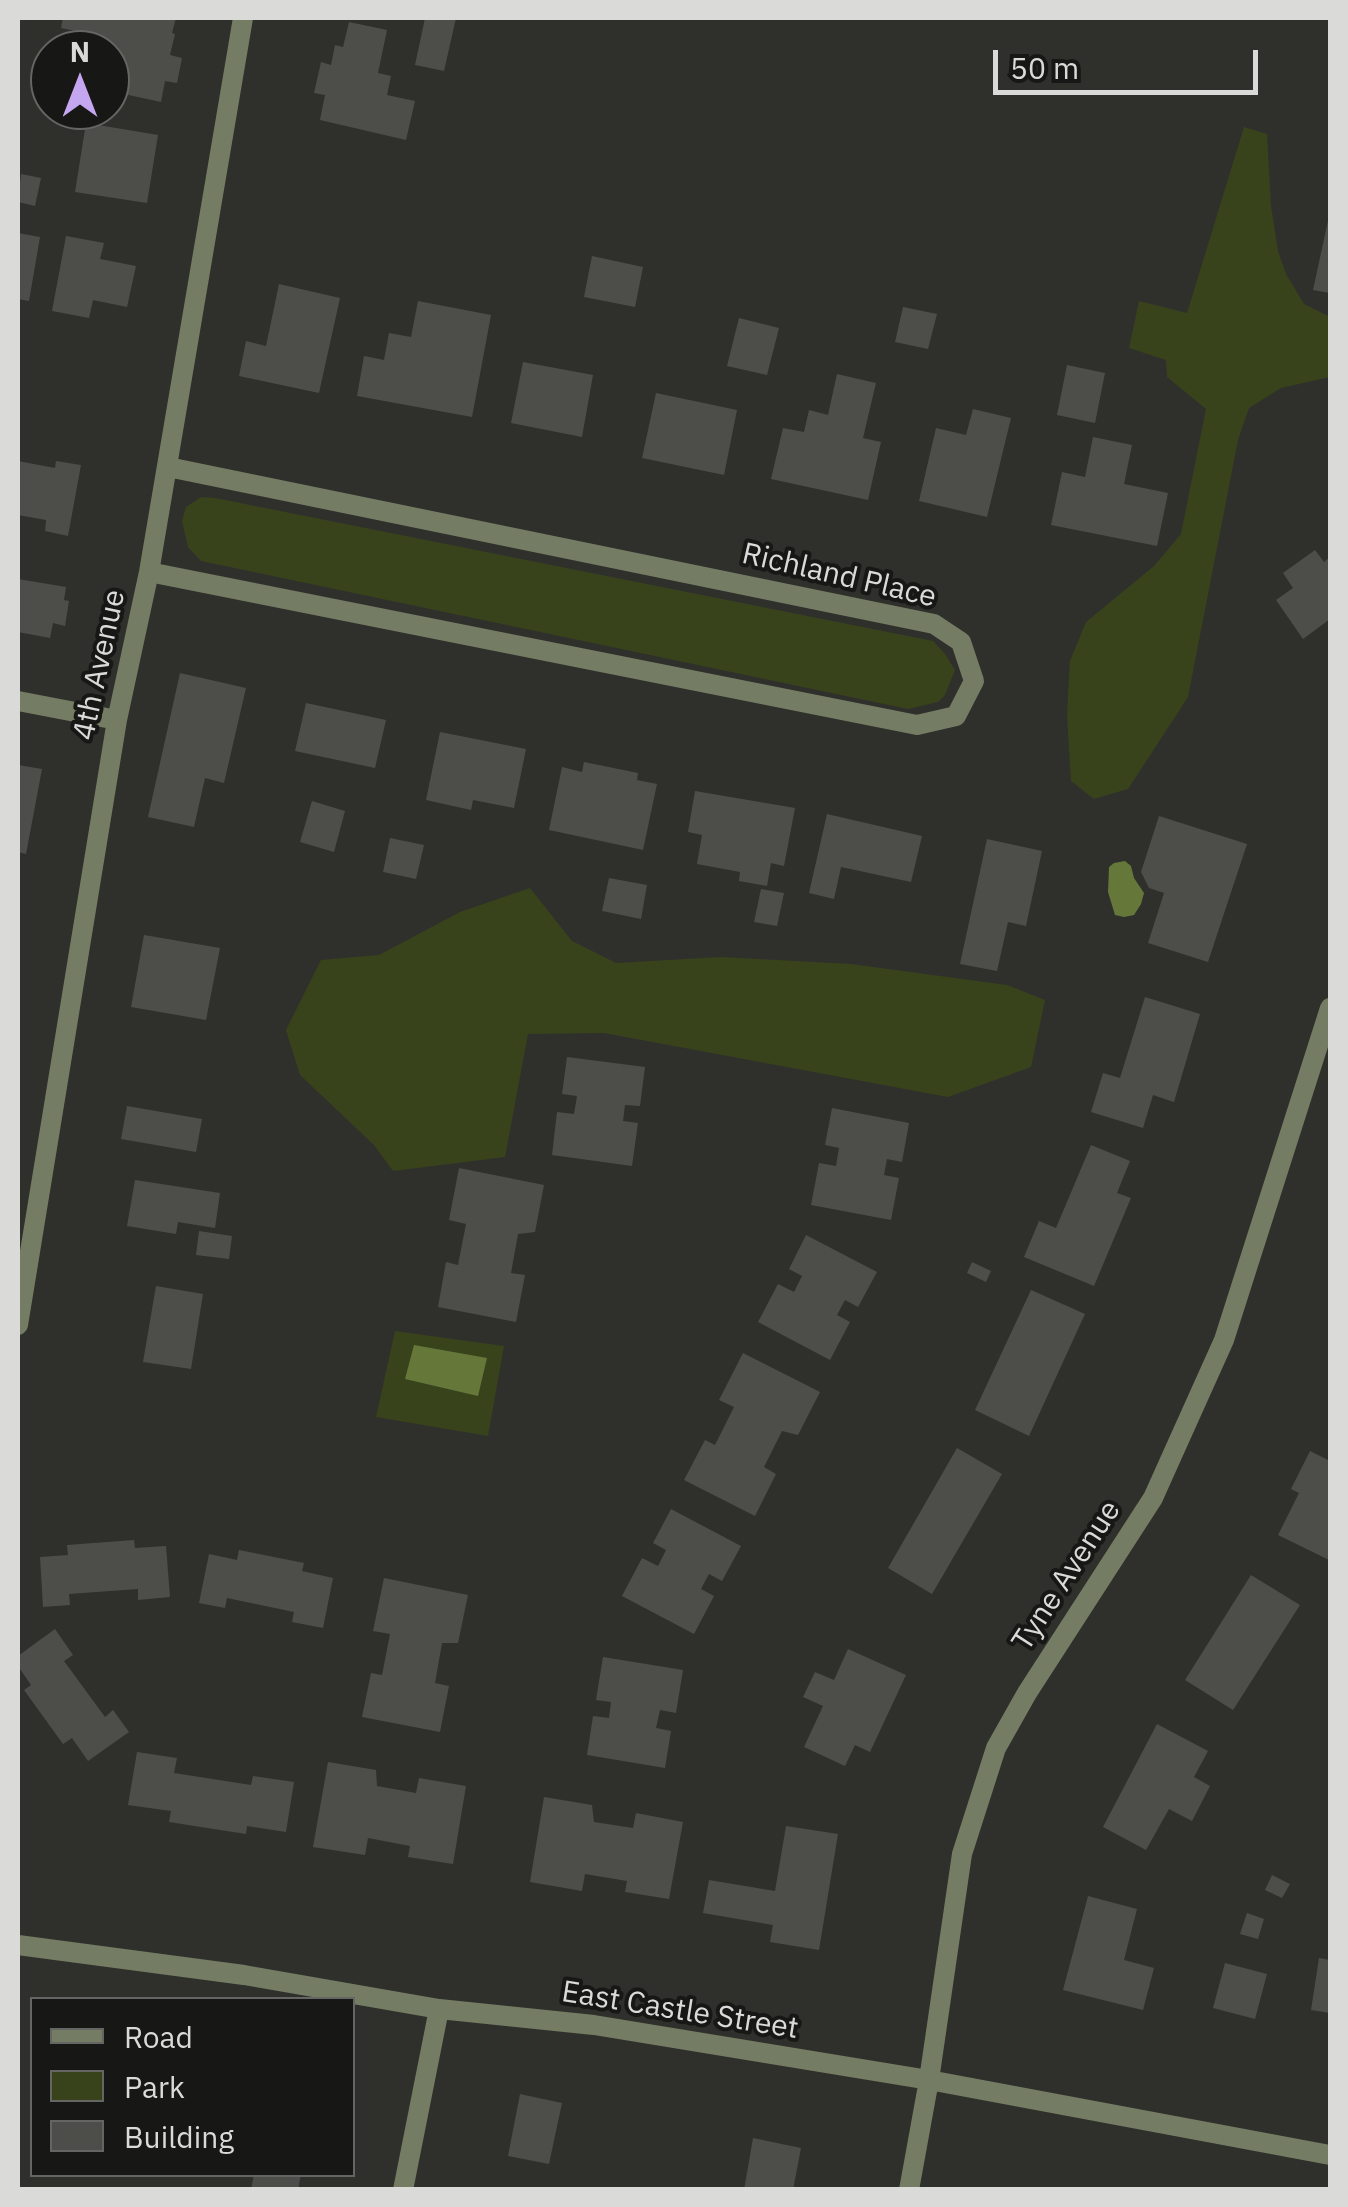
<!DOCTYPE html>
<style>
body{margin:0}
#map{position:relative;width:1348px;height:2207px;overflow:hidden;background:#2f302c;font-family:"IBM Plex Sans",sans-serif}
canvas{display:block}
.frame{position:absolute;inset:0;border:20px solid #dadad8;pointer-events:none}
.legend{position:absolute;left:30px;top:1997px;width:325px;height:180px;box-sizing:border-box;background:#171816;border:2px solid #656664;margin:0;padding:12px 18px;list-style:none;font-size:30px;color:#dadad8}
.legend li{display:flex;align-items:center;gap:20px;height:50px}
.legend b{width:50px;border:2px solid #656664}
.north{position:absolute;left:30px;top:30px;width:100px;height:100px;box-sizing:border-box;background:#171816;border:2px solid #656664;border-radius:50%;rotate:0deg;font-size:28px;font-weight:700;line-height:40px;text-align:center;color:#dadad8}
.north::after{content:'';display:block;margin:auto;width:35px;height:45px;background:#c5a6f0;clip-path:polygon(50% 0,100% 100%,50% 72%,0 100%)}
.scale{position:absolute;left:993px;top:50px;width:265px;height:45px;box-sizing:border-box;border:5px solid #dadad8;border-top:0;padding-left:12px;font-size:30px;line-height:35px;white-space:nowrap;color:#dadad8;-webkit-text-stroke:8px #171816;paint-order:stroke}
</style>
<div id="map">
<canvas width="1348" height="2207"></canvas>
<div class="frame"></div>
<ul class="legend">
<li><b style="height:12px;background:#747d63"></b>Road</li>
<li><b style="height:28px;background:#38431c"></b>Park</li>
<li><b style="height:28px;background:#4d4e4a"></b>Building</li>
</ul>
<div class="north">N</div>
<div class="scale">50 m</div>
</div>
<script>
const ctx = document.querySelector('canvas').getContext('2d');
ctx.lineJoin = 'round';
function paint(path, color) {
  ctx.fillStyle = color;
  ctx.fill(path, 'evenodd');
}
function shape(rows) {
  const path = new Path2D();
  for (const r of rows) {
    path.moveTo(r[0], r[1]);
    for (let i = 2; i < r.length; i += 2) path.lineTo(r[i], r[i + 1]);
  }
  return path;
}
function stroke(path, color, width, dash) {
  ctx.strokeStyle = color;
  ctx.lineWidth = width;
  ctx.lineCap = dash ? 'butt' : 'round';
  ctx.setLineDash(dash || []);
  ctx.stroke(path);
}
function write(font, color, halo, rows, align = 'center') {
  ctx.font = font + ' "IBM Plex Sans",sans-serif';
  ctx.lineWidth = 8;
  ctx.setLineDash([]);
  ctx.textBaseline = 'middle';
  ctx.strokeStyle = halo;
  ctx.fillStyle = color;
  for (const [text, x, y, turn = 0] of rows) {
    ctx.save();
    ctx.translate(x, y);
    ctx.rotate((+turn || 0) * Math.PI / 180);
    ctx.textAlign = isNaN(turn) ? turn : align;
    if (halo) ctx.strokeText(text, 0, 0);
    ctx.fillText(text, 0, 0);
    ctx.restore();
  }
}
const green = shape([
 [1244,127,1267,134,1271,206,1278,251,1286,274,1304,304,1330,317,1330,377,1281,388,1249,408,1238,440,1188,697,1128,789,1094,799,1071,781,1067,714,1070,661,1086,622,1154,566,1181,534,1206,409,1167,377,1166,360,1129,348,1139,301,1187,313],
 [201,497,215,498,933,641,945,654,955,670,945,695,938,702,908,709,201,561,188,547,182,521,186,507],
 [530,888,572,941,616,963,721,957,851,964,1007,985,1045,1000,1031,1067,948,1097,604,1033,528,1034,505,1157,393,1171,374,1145,300,1075,286,1030,321,960,379,955,460,912],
 [395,1331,504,1346,488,1436,376,1417]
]);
const water = shape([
 [1125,861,1131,866,1134,878,1144,893,1141,904,1134,915,1124,917,1115,915,1108,892,1109,867,1114,863],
 [414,1345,487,1358,478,1396,405,1379]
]);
const building = shape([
 [63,18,176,18,172,33,175,34,170,55,182,58,177,83,165,81,161,102,110,91,110,50,98,50,101,36,61,28],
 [425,18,456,18,444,71,415,65],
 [349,22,387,30,378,73,391,76,387,95,415,101,406,140,320,120,325,95,314,93,321,62,331,65,335,45,343,47],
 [86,123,158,135,147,203,75,192],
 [21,174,41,178,35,206,18,202],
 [1329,216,1330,216,1330,293,1313,290],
 [18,233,40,237,29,301,18,299],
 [66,236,104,243,100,259,136,266,127,307,93,300,89,318,52,311],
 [592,256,643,267,635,307,584,297],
 [279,284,340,298,319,393,239,376,246,341,266,346],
 [418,301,491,315,472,417,357,396,364,356,384,360,389,333,411,337],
 [903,307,937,314,928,349,895,342],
 [739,318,779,328,767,375,727,366],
 [523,362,593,375,582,437,511,423],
 [1067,365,1105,373,1095,423,1057,415],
 [837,374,876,383,863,438,881,442,868,500,771,479,783,428,804,432,809,410,828,415],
 [656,393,737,410,724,475,642,458],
 [973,409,1011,418,987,517,919,501,936,428,966,435],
 [1093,437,1132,445,1124,484,1168,493,1157,546,1051,525,1062,472,1085,477],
 [18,461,55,468,56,461,81,465,68,536,45,531,46,520,18,515],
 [1315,550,1324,562,1330,557,1330,619,1303,639,1276,600,1293,588,1283,573],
 [18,579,66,587,64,600,69,601,65,626,53,623,50,638,18,632],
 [180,673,246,688,224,783,205,778,194,827,148,817],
 [306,703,386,720,375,768,295,751],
 [440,732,526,749,514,808,473,800,471,810,426,800],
 [584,762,638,773,637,780,657,784,643,850,549,830,562,767,582,772],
 [18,765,42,769,26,854,18,852],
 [695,791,795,808,784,866,771,863,767,886,739,881,740,872,697,864,702,835,688,832],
 [312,801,345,811,334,852,300,842],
 [827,814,922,836,911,882,841,867,834,899,809,893],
 [1159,816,1247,844,1208,962,1148,943,1164,893,1149,888,1141,872],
 [390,838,424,845,416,879,383,872],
 [987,839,1042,851,1026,926,1008,922,997,971,960,964],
 [609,878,647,885,641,919,602,911],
 [761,889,784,893,777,926,754,922],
 [144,935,220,948,206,1020,131,1007],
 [1145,997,1200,1014,1174,1102,1153,1095,1143,1128,1091,1112,1103,1073,1120,1078],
 [567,1057,645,1067,640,1106,625,1105,623,1121,638,1123,632,1166,552,1155,557,1112,574,1114,577,1096,562,1094],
 [127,1106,202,1119,196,1152,121,1139],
 [832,1108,909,1123,902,1162,887,1159,884,1175,899,1178,891,1220,811,1205,819,1163,836,1166,839,1148,825,1145],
 [1091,1145,1130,1161,1117,1193,1131,1198,1094,1286,1024,1257,1039,1221,1056,1228],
 [459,1168,544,1185,535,1232,518,1234,511,1273,525,1275,516,1322,438,1307,446,1262,458,1265,466,1224,449,1220],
 [135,1180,220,1193,215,1228,178,1222,176,1234,127,1226],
 [199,1231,232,1236,229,1259,196,1255],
 [806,1235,877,1272,858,1307,845,1300,837,1315,850,1322,830,1360,758,1322,778,1284,794,1292,802,1276,789,1269],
 [972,1262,991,1271,986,1282,967,1273],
 [156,1286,203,1294,191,1369,143,1362],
 [1031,1290,1085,1314,1029,1436,975,1410],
 [743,1353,820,1392,798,1435,782,1431,764,1467,776,1474,755,1516,684,1480,705,1440,715,1445,734,1407,719,1400],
 [957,1448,1002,1474,932,1594,888,1568],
 [1310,1451,1330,1461,1329,1560,1278,1535,1299,1493,1291,1489],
 [671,1509,741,1546,722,1581,709,1574,701,1589,714,1596,694,1634,622,1596,642,1558,658,1566,666,1550,653,1543],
 [134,1540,135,1548,166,1546,170,1597,138,1600,138,1589,69,1594,70,1605,43,1607,40,1557,68,1555,67,1545],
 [239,1550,304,1563,302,1571,333,1578,323,1628,292,1622,294,1612,227,1598,225,1608,199,1603,209,1554,237,1560],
 [1251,1575,1300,1605,1233,1710,1185,1680],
 [384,1578,468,1595,458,1643,442,1643,435,1683,449,1686,440,1732,362,1717,371,1673,382,1675,390,1634,373,1631],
 [55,1629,73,1655,64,1661,105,1717,113,1710,129,1732,88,1761,72,1738,63,1744,24,1690,31,1685,18,1666,18,1656],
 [848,1649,906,1675,870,1752,855,1745,845,1766,804,1747,823,1706,803,1697,815,1672,834,1680],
 [603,1657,683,1670,676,1713,660,1710,656,1728,671,1731,665,1768,587,1755,593,1716,609,1718,611,1702,596,1700],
 [1157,1724,1208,1751,1194,1777,1210,1786,1192,1821,1169,1809,1146,1850,1103,1827],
 [137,1752,177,1758,174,1773,251,1785,253,1776,294,1782,286,1832,247,1826,246,1834,169,1822,171,1811,128,1805],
 [328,1762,376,1770,377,1786,416,1793,419,1778,466,1786,453,1864,408,1857,410,1846,368,1838,365,1855,313,1847],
 [544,1797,592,1805,594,1822,633,1828,636,1813,683,1822,669,1899,625,1892,627,1881,585,1874,582,1891,530,1882],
 [786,1826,838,1834,819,1950,770,1942,773,1925,703,1913,709,1880,775,1891],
 [1272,1875,1290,1884,1282,1898,1265,1890],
 [1088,1896,1137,1909,1124,1960,1154,1968,1143,2010,1063,1990],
 [1247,1913,1264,1919,1258,1939,1240,1934],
 [1319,1958,1330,1960,1330,2013,1311,2010],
 [1225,1963,1267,1974,1255,2019,1213,2008],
 [520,2094,562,2103,549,2164,508,2156],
 [753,2138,801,2148,793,2190,744,2190],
 [254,2174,301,2174,298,2190,251,2190]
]);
const street = shape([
 [149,572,917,725,956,716,974,681,961,642,934,624,168,467],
 [18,701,117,720],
 [18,1325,117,720,149,572,243,18],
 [18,1945,244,1975,439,2009,594,2025,929,2080,1330,2155],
 [403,2190,439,2009],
 [909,2190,929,2080,962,1854,996,1748,1027,1693,1153,1498,1224,1340,1330,1008]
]);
const streetNames = [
 ["Richland Place",839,576,13],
 ["4th Avenue",100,665,-78],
 ["Tyne Avenue",1067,1576,-57],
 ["East Castle Street",680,2011,9]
];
paint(green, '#38431c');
paint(water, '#65783a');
paint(building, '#4d4e4a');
stroke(street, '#747d63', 20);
write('30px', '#dadad8', '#171816', streetNames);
</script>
